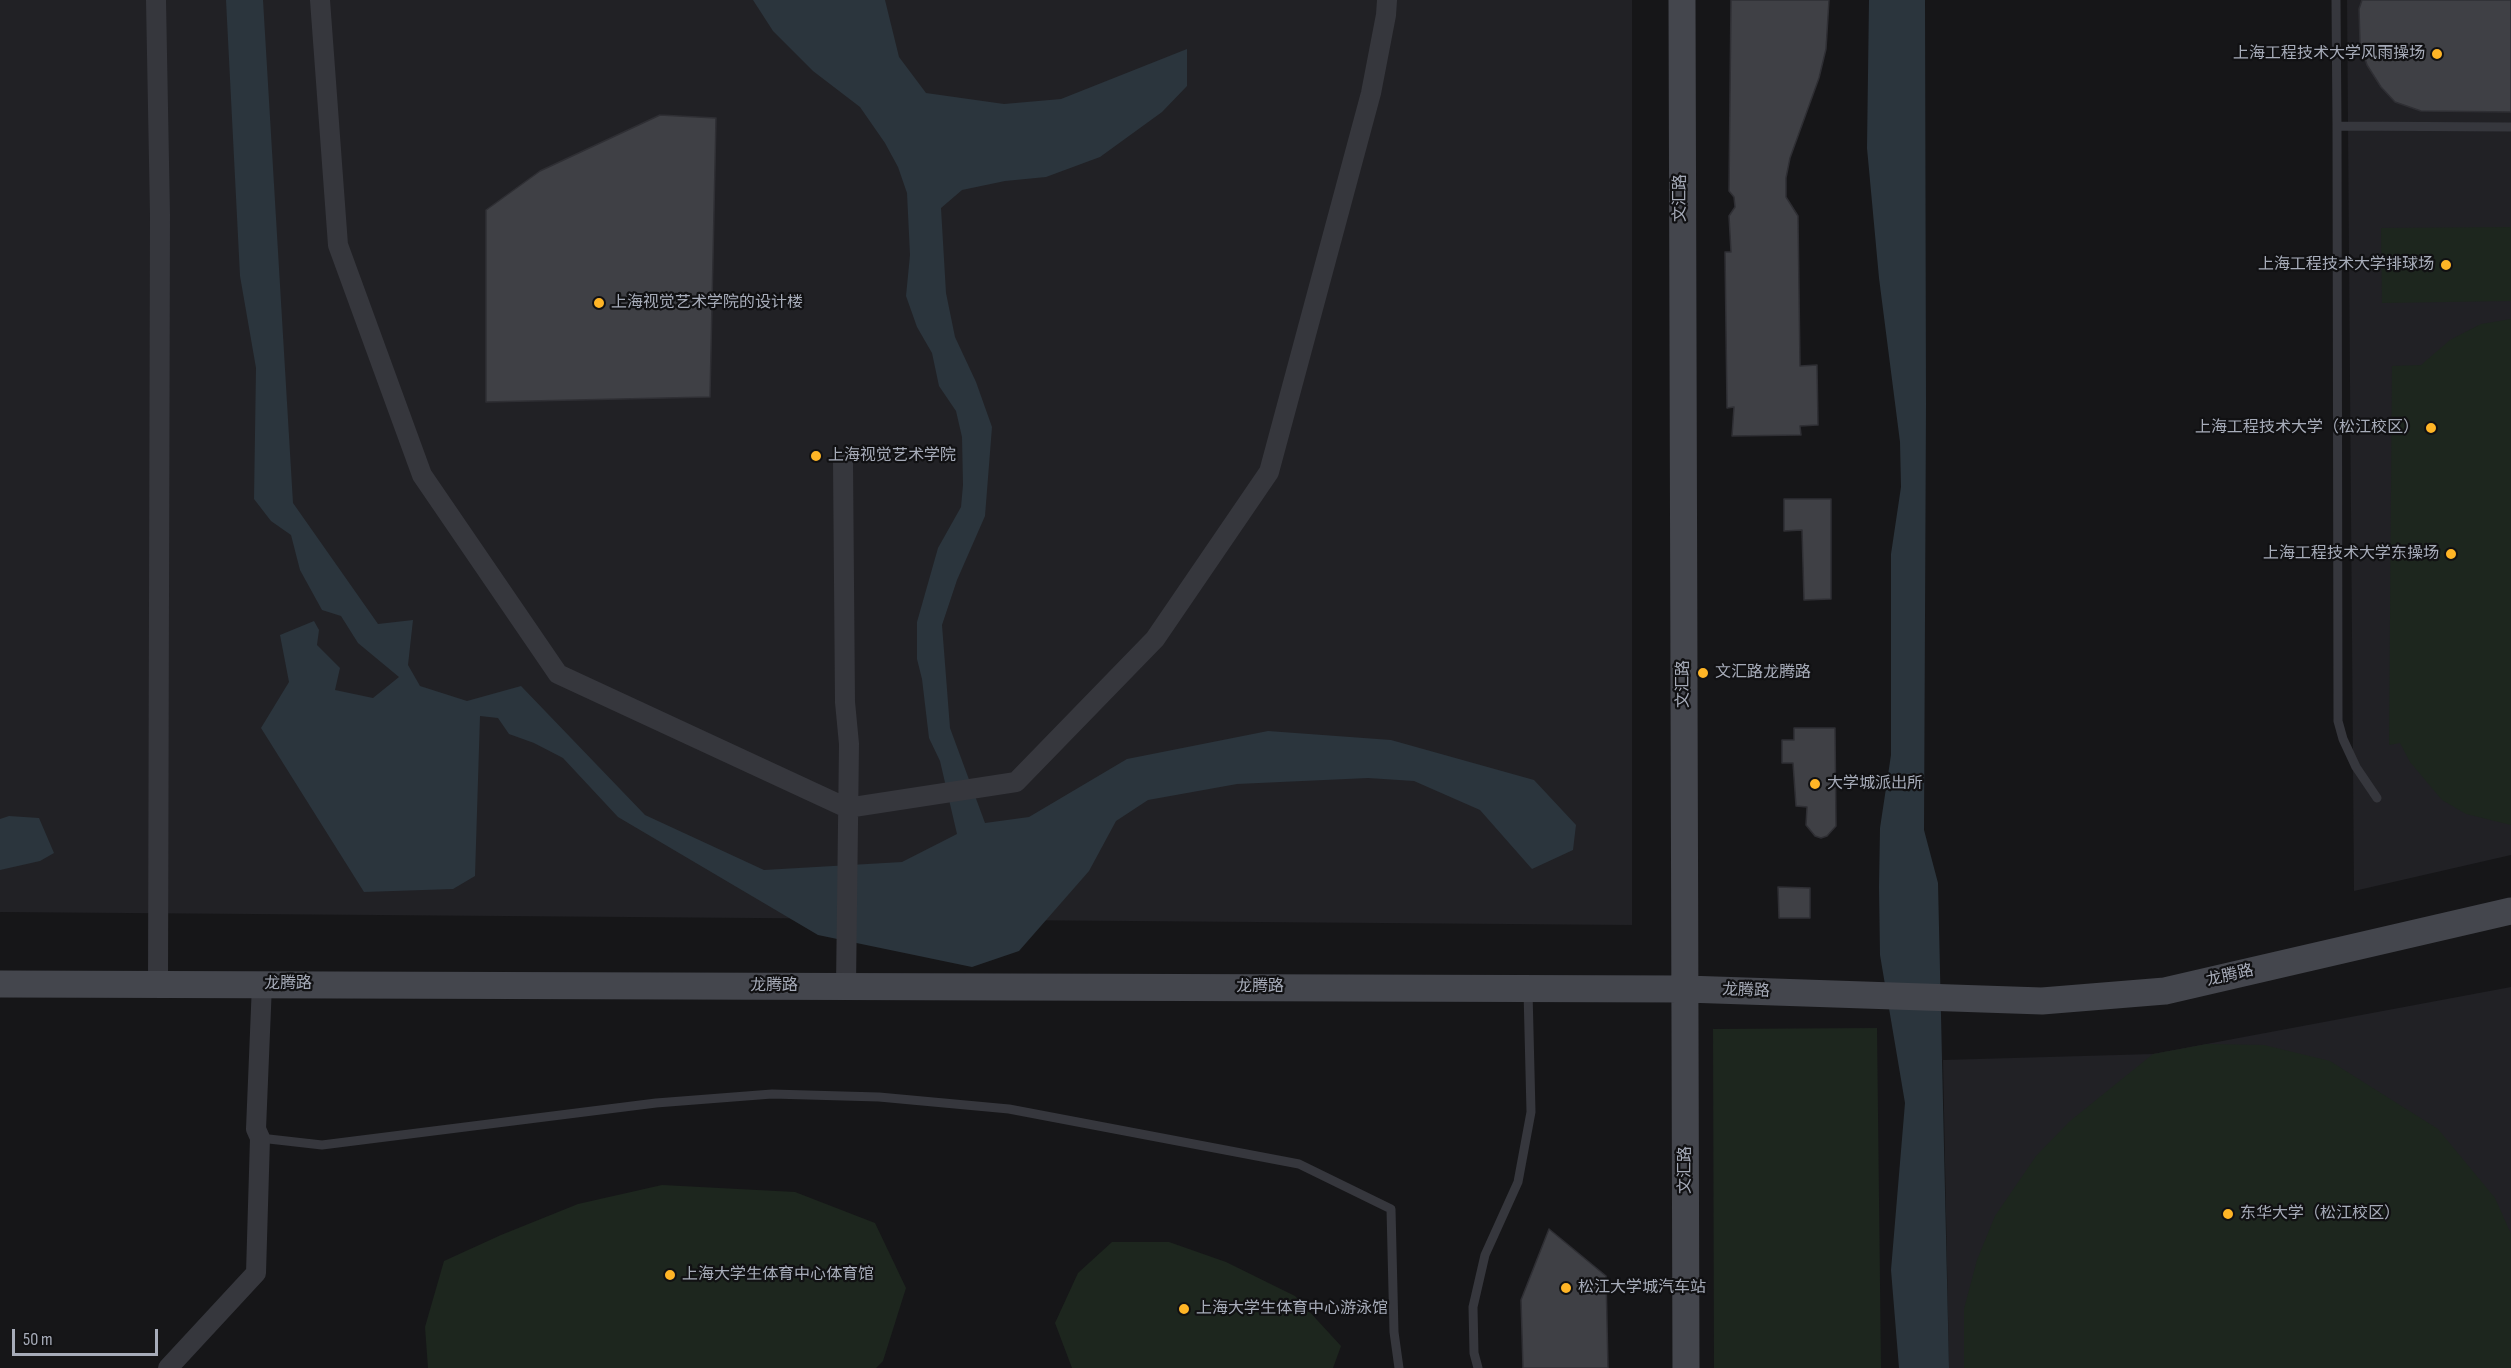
<!DOCTYPE html>
<meta charset="utf-8">
<style>
body{margin:0}
#map{position:relative;width:2511px;height:1368px;overflow:hidden;background:#161618;font-family:"Sofia Sans Condensed",sans-serif}
canvas{display:block}
.scale{position:absolute;left:12px;top:1329px;width:146px;height:27px;box-sizing:border-box;border:3px solid #a7acb9;border-top:0;padding-left:8px;font-size:18px;line-height:21px;white-space:nowrap;color:#a7acb9;-webkit-text-stroke:4px #111113;paint-order:stroke}
</style>
<div id="map">
<canvas width="2511" height="1368"></canvas>
<div class="scale">50 m</div>
</div>
<script>
const ctx = document.querySelector('canvas').getContext('2d');
ctx.lineJoin = 'round';
function paint(path, color) {
  ctx.fillStyle = color;
  ctx.fill(path, 'evenodd');
}
function shape(rows) {
  const path = new Path2D();
  for (const r of rows) {
    path.moveTo(r[0], r[1]);
    for (let i = 2; i < r.length; i += 2) path.lineTo(r[i], r[i + 1]);
  }
  return path;
}
function stroke(path, color, width, dash) {
  ctx.strokeStyle = color;
  ctx.lineWidth = width;
  ctx.lineCap = dash ? 'butt' : 'round';
  ctx.setLineDash(dash || []);
  ctx.stroke(path);
}
function write(font, color, halo, rows, align = 'center') {
  ctx.font = font + ' "Sofia Sans Condensed","Noto Sans SC",sans-serif';
  ctx.lineWidth = 4.5;
  ctx.setLineDash([]);
  ctx.textBaseline = 'middle';
  ctx.strokeStyle = halo;
  ctx.fillStyle = color;
  for (const [text, x, y, turn = 0] of rows) {
    ctx.save();
    ctx.translate(x, y);
    ctx.rotate((+turn || 0) * Math.PI / 180);
    ctx.textAlign = isNaN(turn) ? turn : align;
    if (halo) ctx.strokeText(text, 0, 0);
    ctx.fillText(text, 0, 0);
    ctx.restore();
  }
}
const built = shape([
 [0,0,1632,0,1632,925,0,912],
 [2347,0,2511,0,2511,855,2354,891],
 [2511,987,2511,1368,1949,1368,1943,1060,2153,1054]
]);
const green = shape([
 [2511,227,2511,301,2382,303,2381,228],
 [2511,319,2511,825,2466,814,2442,800,2410,762,2400,743,2389,745,2392,366,2421,365,2450,340,2481,324],
 [1877,1028,1881,1368,1714,1368,1713,1029],
 [2207,1044,2264,1045,2330,1061,2438,1129,2495,1198,2511,1234,2511,1368,1964,1368,1964,1309,1977,1260,1995,1216,2036,1156,2070,1121,2153,1054],
 [662,1185,795,1192,875,1223,906,1288,883,1361,876,1368,428,1368,425,1327,444,1261,501,1235,578,1204],
 [1112,1242,1169,1242,1226,1262,1295,1296,1341,1346,1333,1368,1072,1368,1055,1323,1078,1273]
]);
const water = shape([
 [226,0,263,0,293,503,378,624,413,620,408,665,420,686,467,701,521,686,645,815,764,870,902,862,957,834,940,761,929,738,922,679,917,659,917,622,938,548,961,507,963,485,962,437,956,411,939,386,932,353,917,327,906,296,910,255,907,193,898,167,885,143,860,107,813,71,773,31,753,0,885,0,899,57,926,93,1004,104,1061,99,1187,49,1187,86,1162,112,1100,157,1046,177,1005,181,962,190,941,208,946,293,955,337,976,382,992,427,985,516,957,580,942,625,950,728,985,823,1029,817,1127,759,1268,731,1391,740,1534,780,1576,825,1573,850,1532,869,1480,810,1414,781,1368,778,1237,784,1148,800,1116,821,1089,871,1019,951,972,967,818,935,618,817,563,758,534,743,509,734,498,718,480,716,475,876,453,889,364,892,261,728,289,682,280,635,314,621,319,630,317,645,340,668,335,690,373,698,399,677,358,643,341,616,322,610,300,570,291,535,271,521,254,499,256,368,240,276],
 [1869,0,1925,0,1926,404,1924,830,1938,883,1949,1368,1899,1368,1891,1270,1905,1103,1880,955,1879,887,1880,828,1891,755,1891,554,1901,487,1900,442,1879,278,1867,148],
 [9,816,39,818,54,853,40,861,0,870,0,819]
]);
const building = shape([
 [1731,0,1829,0,1826,49,1819,78,1790,158,1786,178,1786,197,1798,216,1800,366,1817,365,1818,425,1800,426,1801,435,1732,436,1734,407,1727,408,1725,252,1731,252,1729,216,1735,207,1734,197,1729,191,1731,0],
 [2362,0,2511,0,2511,112,2421,111,2395,102,2381,87,2367,65,2360,43,2359,9,2362,0],
 [660,115,716,118,710,397,486,402,486,210,540,171,660,115],
 [1784,499,1831,499,1831,599,1804,600,1802,530,1784,531,1784,499],
 [1794,728,1835,728,1836,826,1827,836,1821,838,1815,836,1806,825,1807,807,1796,806,1793,763,1782,763,1782,740,1794,740,1794,728],
 [1778,887,1810,888,1810,918,1779,918,1778,887],
 [1549,1229,1606,1276,1608,1368,1523,1368,1521,1300,1549,1229]
]);
const lane = shape([
 [2336,0,2337,126,2511,127],
 [2337,126,2338,721,2343,739,2356,767,2377,798],
 [260,1138,322,1145,656,1103,772,1094,879,1097,1009,1109,1299,1164,1391,1209,1394,1332,1399,1368],
 [1478,1368,1474,1353,1473,1307,1485,1255,1518,1182,1531,1112,1528,991]
]);
const street = shape([
 [156,0,160,215,158,984],
 [320,0,338,245,422,475,558,674,847,808,1016,782,1155,639,1269,472,1371,93,1386,15,1387,0],
 [843,462,845,702,849,744,846,986],
 [168,1368,256,1273,260,1138,256,1129,262,984]
]);
const secondary = shape([
 [1682,0,1686,1368],
 [0,984,1686,989,2042,1001,2165,991,2511,911]
]);
const markers = [
 [2437,54,6,"#ffb526"],
 [2446,265,6,"#ffb526"],
 [599,303,6,"#ffb526"],
 [2431,428,6,"#ffb526"],
 [816,456,6,"#ffb526"],
 [2451,554,6,"#ffb526"],
 [1703,673,6,"#ffb526"],
 [1815,784,6,"#ffb526"],
 [2228,1214,6,"#ffb526"],
 [670,1275,6,"#ffb526"],
 [1566,1288,6,"#ffb526"],
 [1184,1309,6,"#ffb526"]
];
const poiNames = [
 ["上海工程技术大学风雨操场",2425,54,"right"],
 ["上海工程技术大学排球场",2434,265,"right"],
 ["上海视觉艺术学院的设计楼",611,303],
 ["上海工程技术大学（松江校区）",2419,428,"right"],
 ["上海视觉艺术学院",828,456],
 ["上海工程技术大学东操场",2439,554,"right"],
 ["文汇路龙腾路",1715,673],
 ["大学城派出所",1827,784],
 ["东华大学（松江校区）",2240,1214],
 ["上海大学生体育中心体育馆",682,1275],
 ["松江大学城汽车站",1578,1288],
 ["上海大学生体育中心游泳馆",1196,1309]
];
const streetNames = [
 ["文汇路",1681,198,-90],
 ["文汇路",1684,684,-90],
 ["龙腾路",2230,976,-13],
 ["龙腾路",288,984],
 ["龙腾路",774,986],
 ["龙腾路",1260,987],
 ["龙腾路",1746,991,2],
 ["文汇路",1686,1170,-90]
];
paint(built, '#212125');
paint(green, '#1d261e');
paint(water, '#2b353d');
paint(building, '#3f4045');
stroke(building, '#2f2f34', 1.5);
stroke(lane, '#36373d', 9);
stroke(street, '#36373d', 20);
stroke(secondary, '#44464d', 27);
for (const [x, y, r, color] of markers) {
  const dot = new Path2D();
  dot.arc(x, y, r, 0, 2 * Math.PI);
  ctx.fillStyle = color;
  ctx.fill(dot);
  stroke(dot, '#111113', 2);
}
write('16px', '#a7acb9', '#111113', poiNames, 'left');
write('16px', '#a7acb9', '#111113', streetNames);
</script>
